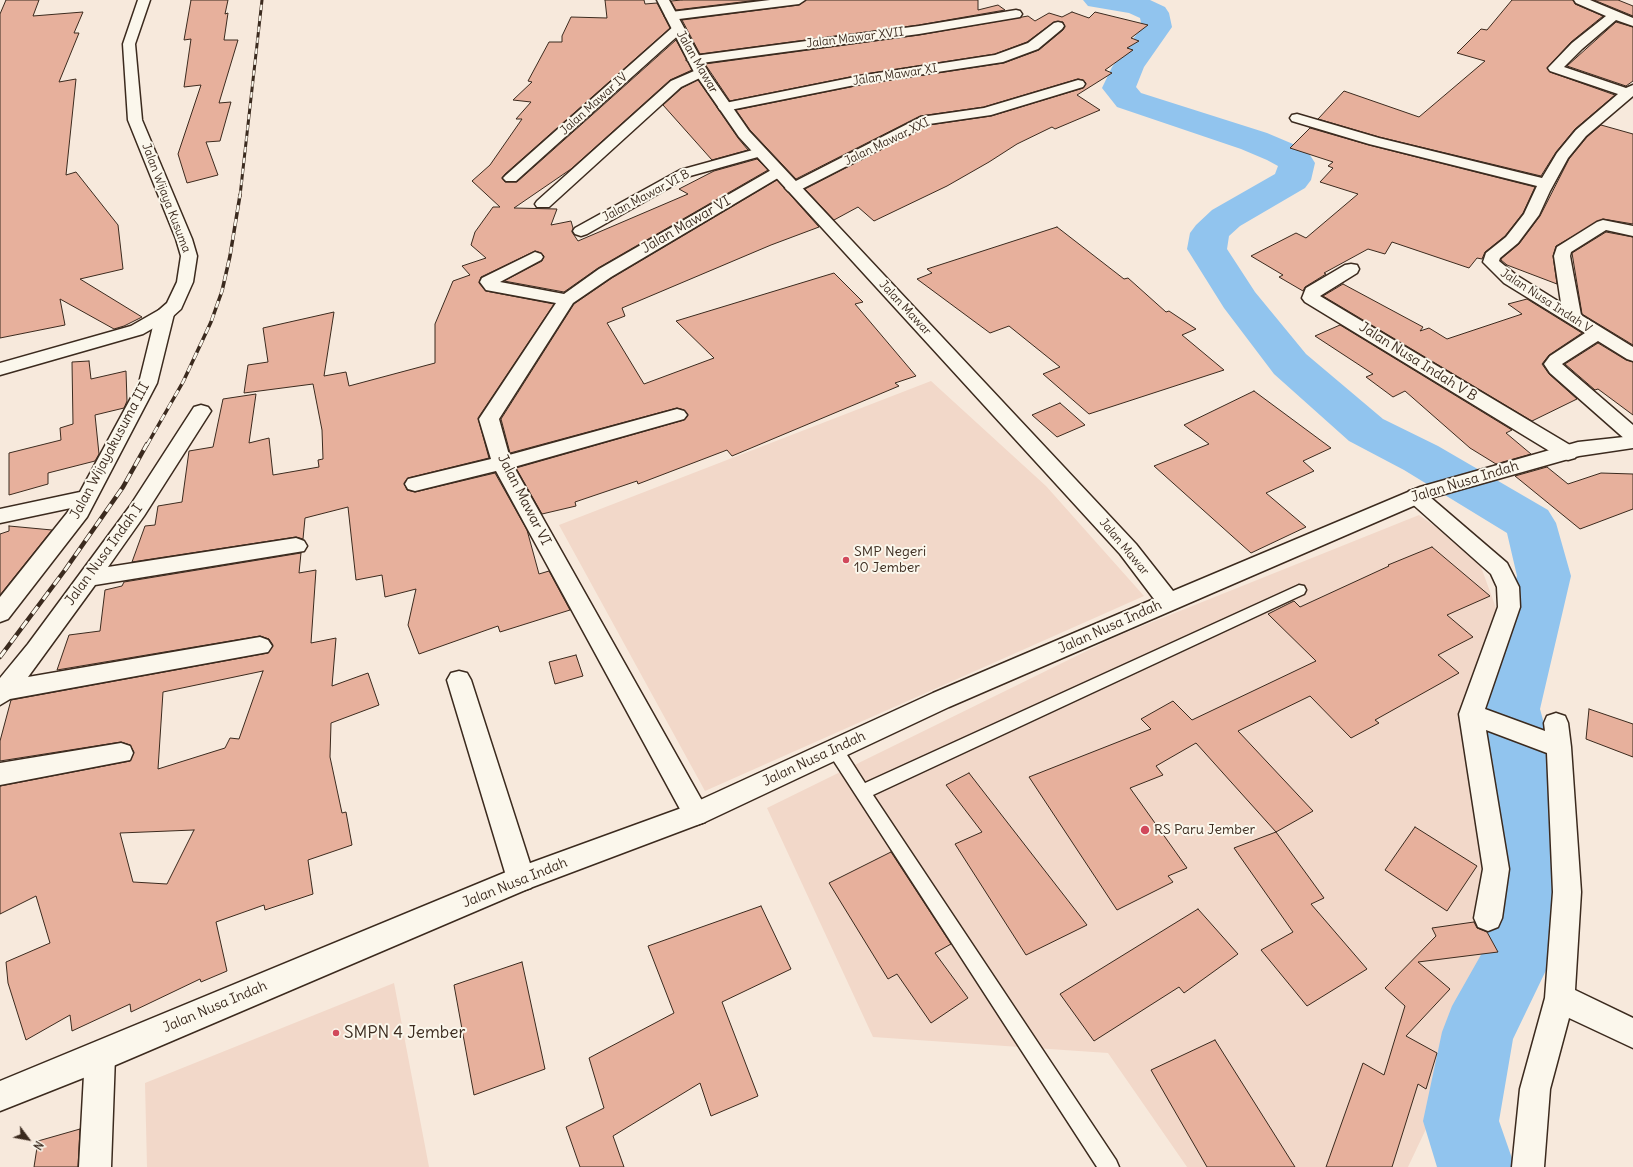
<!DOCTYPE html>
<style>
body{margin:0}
#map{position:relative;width:1633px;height:1167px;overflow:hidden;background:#f7e9dc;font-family:Delius,sans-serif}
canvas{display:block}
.north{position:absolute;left:8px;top:1119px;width:40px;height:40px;-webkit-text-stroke:3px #fbf7ec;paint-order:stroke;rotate:122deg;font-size:11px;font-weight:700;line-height:16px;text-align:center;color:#3b2a1e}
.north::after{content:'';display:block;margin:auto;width:14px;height:18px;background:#3b2a1e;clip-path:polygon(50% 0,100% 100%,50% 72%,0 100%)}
</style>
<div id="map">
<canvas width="1633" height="1167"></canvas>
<div class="north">N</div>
</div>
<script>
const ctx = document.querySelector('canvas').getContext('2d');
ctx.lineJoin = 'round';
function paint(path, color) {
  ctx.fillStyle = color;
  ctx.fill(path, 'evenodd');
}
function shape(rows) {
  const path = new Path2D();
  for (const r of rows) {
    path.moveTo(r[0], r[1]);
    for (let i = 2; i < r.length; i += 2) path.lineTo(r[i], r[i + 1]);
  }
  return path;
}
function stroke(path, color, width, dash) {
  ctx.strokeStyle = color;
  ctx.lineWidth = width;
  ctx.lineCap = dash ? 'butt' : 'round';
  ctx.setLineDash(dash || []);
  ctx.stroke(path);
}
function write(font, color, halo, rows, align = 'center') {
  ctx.font = font + ' Delius,sans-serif';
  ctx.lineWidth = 4;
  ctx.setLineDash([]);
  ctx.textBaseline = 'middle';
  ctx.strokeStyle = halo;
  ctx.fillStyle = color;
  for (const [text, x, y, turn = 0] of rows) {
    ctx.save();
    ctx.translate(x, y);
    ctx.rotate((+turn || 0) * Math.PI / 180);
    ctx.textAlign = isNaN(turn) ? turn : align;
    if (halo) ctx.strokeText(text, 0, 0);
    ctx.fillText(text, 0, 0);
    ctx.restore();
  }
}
const built = shape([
 [931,381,1046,486,1144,596,705,791,559,525],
 [1419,515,1477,556,1504,630,1501,731,1515,852,1493,954,1434,1112,1408,1167,1187,1167,1108,1053,873,1037,767,808,1115,637],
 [394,983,429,1167,147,1167,145,1083]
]);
const river = shape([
 [1083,0,1150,0,1165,7,1169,13,1172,27,1144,67,1136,87,1141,93,1267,133,1293,144,1310,155,1315,163,1311,180,1305,188,1240,226,1229,236,1227,249,1255,292,1306,354,1383,419,1438,446,1548,510,1556,523,1571,576,1540,709,1555,764,1564,879,1550,962,1513,1039,1499,1121,1515,1167,1437,1167,1423,1121,1442,1032,1452,1006,1482,953,1498,879,1493,764,1480,709,1517,576,1507,533,1404,470,1349,441,1274,374,1224,308,1187,249,1190,233,1196,225,1212,210,1275,174,1278,166,1267,160,1241,149,1117,107,1102,88,1112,67,1142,27,1140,18,1129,13,1088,6,1083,0]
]);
const building = shape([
 [6,0,39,0,33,16,83,12,74,33,79,33,59,82,76,79,66,175,76,172,118,225,123,269,80,279,142,317,124,326,114,329,60,299,65,325,0,338,0,14,6,0],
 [191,0,228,0,225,14,228,13,224,40,238,40,219,103,231,102,220,141,206,142,218,175,187,183,178,154,201,85,184,87,191,39,184,40,191,0],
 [605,0,644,0,645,4,657,3,670,28,505,174,502,178,505,182,517,182,676,40,692,70,670,80,571,169,514,208,557,209,551,225,571,221,573,228,572,232,578,241,688,194,679,189,714,171,757,159,768,170,598,268,564,292,504,281,542,261,544,256,541,253,535,251,481,277,479,283,486,291,554,304,478,418,489,458,408,478,404,483,407,490,415,492,495,473,527,530,539,574,549,571,570,610,500,632,498,626,419,654,408,625,416,589,385,597,382,575,356,580,348,507,305,518,303,539,296,537,132,562,145,526,155,525,158,506,182,502,189,451,213,447,223,399,256,394,249,443,269,438,273,475,319,467,318,460,323,459,322,430,313,384,244,393,248,365,268,362,263,328,334,312,324,376,346,372,349,386,435,363,435,324,453,281,470,275,462,266,486,258,471,245,475,232,493,207,500,207,472,181,490,165,522,119,516,119,531,102,513,100,532,82,528,81,549,42,562,42,562,36,571,17,607,18,605,0],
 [682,0,758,0,676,10,671,1,682,0],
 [806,0,978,0,978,10,998,5,1005,10,919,25,700,54,682,20,799,5,806,0],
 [1512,0,1573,0,1575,4,1603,16,1571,42,1547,68,1550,72,1615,95,1575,129,1556,152,1541,176,1379,137,1318,119,1344,91,1419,117,1485,61,1457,53,1481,29,1487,30,1512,0],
 [1594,0,1618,0,1633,6,1633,16,1594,0],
 [1072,12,1089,18,1095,12,1148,25,1131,38,1139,41,1127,48,1133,50,1105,70,1112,73,1077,95,1100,110,1055,129,1052,127,1017,144,989,162,947,186,874,221,858,207,834,220,805,189,929,125,991,116,1083,88,1086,83,1083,80,1078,79,984,107,920,116,796,179,750,130,736,110,865,84,1004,63,1039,50,1063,30,1065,27,1063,22,1054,22,1027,42,995,54,865,74,730,101,705,64,919,35,1028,16,1035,21,1049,13,1062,17,1072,12],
 [1616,22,1633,27,1633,81,1626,86,1567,66,1616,22],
 [698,80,738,138,748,150,712,160,663,105,682,88,698,80],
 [1601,125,1633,134,1633,224,1603,219,1556,246,1553,256,1557,284,1507,265,1501,260,1501,259,1519,244,1540,216,1569,159,1587,137,1601,125],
 [1310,128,1369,145,1535,187,1523,213,1505,236,1485,252,1482,259,1477,258,1469,268,1392,242,1385,254,1368,249,1324,273,1326,274,1305,287,1303,291,1279,277,1283,275,1251,256,1296,233,1306,238,1358,194,1320,182,1333,168,1328,166,1333,162,1290,148,1310,128],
 [777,180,819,227,771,245,622,308,625,316,607,323,644,384,714,358,676,321,834,273,863,302,855,304,916,376,895,383,899,386,732,456,727,450,638,484,637,481,575,502,576,506,542,514,516,468,684,420,688,415,684,410,677,408,510,453,501,419,574,304,612,278,777,180],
 [1057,227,1124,279,1128,278,1166,312,1169,311,1196,329,1182,335,1224,370,1089,414,1043,374,1060,367,1009,326,990,333,917,279,932,273,927,269,1057,227],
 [1606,232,1633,237,1633,345,1582,314,1572,253,1606,232],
 [1343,284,1423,327,1420,331,1429,328,1447,339,1522,314,1508,304,1527,299,1582,333,1549,355,1542,364,1549,374,1577,399,1532,421,1323,296,1343,284],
 [1340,325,1512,430,1506,433,1531,454,1496,464,1470,448,1405,391,1393,397,1366,377,1373,374,1315,336,1340,325],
 [1598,343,1626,360,1633,362,1633,415,1598,389,1595,390,1565,364,1598,343],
 [89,361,91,379,126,371,127,401,124,408,95,415,99,454,95,461,48,473,48,484,9,495,9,453,61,440,60,428,73,424,72,362,89,361],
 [1254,391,1331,448,1303,461,1314,471,1266,493,1306,527,1251,553,1154,466,1209,444,1184,425,1254,391],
 [1060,403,1085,425,1057,437,1032,415,1060,403],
 [1547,467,1568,484,1601,473,1633,474,1633,509,1580,529,1515,476,1547,467],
 [9,526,52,530,0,595,0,534,9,531,9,526],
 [1432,547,1490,596,1447,615,1473,637,1438,655,1459,673,1375,720,1379,723,1351,738,1310,696,1238,731,1313,811,1276,832,1196,743,1156,766,1163,775,1130,788,1187,868,1168,876,1173,882,1117,910,1029,777,1151,729,1141,719,1173,701,1192,720,1316,661,1268,614,1294,601,1300,607,1389,566,1388,565,1432,547],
 [301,553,299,573,316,570,311,643,336,638,332,686,368,673,379,705,331,723,330,757,342,813,346,812,352,845,308,860,313,894,265,910,264,905,216,922,227,971,201,982,200,979,131,1012,130,1004,72,1031,70,1015,26,1040,8,983,6,962,50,943,36,896,0,914,0,786,130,761,134,752,130,745,121,742,0,761,0,741,11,700,268,653,273,645,269,639,260,636,57,670,69,635,100,631,105,590,122,586,124,582,301,553],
 [263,671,239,739,230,738,225,748,158,769,163,692,263,671],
 [194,830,167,884,133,882,120,833,194,830],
 [576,655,583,676,555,684,549,662,576,655],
 [1589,709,1633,724,1633,757,1586,739,1589,709],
 [969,773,1087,925,1026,955,955,844,982,832,946,785,969,773],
 [1415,827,1477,866,1447,911,1385,870,1415,827],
 [1276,832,1324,898,1311,904,1367,969,1307,1006,1261,950,1293,932,1234,848,1276,832],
 [891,852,951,944,935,953,968,998,931,1023,897,974,888,979,829,883,891,852],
 [761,906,791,969,722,1002,758,1096,711,1116,700,1083,613,1136,624,1167,580,1167,566,1127,604,1108,589,1058,674,1013,648,946,761,906],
 [1198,909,1238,954,1184,993,1179,987,1094,1041,1060,994,1198,909],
 [1474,922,1477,928,1487,932,1498,952,1418,962,1450,989,1406,1036,1437,1053,1426,1089,1418,1084,1392,1167,1326,1167,1363,1063,1384,1075,1405,1006,1385,988,1436,936,1432,928,1474,922],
 [522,962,545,1069,474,1095,454,985,522,962],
 [1215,1040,1295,1167,1207,1167,1151,1070,1215,1040],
 [80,1129,78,1167,34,1167,38,1141,80,1129]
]);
const lane = shape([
 [1299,585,1304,586,1306,590,1304,594,873,795,1116,1160,1119,1167,1097,1167,826,749,828,744,834,742,840,744,865,783,1299,585]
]);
const street = shape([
 [770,0,805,0,799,4,671,20,665,16,671,12,770,0],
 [1574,0,1590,0,1633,18,1633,26,1616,20,1582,49,1564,67,1626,88,1633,85,1633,96,1586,136,1568,158,1550,191,1539,215,1518,243,1500,258,1499,261,1516,275,1561,303,1554,256,1557,247,1597,222,1603,220,1633,226,1633,236,1606,230,1571,252,1570,256,1581,315,1633,347,1633,361,1627,359,1598,341,1562,364,1633,425,1633,441,1626,440,1550,373,1544,364,1550,356,1585,333,1504,283,1483,262,1486,253,1506,237,1524,214,1537,186,1369,144,1292,121,1290,118,1292,115,1297,114,1379,138,1542,178,1557,153,1576,130,1618,94,1550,71,1548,68,1572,43,1606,16,1576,3,1574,0],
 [1016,10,1020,11,1022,14,1020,17,919,34,694,64,687,60,694,56,919,26,1016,10],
 [1058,22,1062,23,1064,26,1062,29,1038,49,1003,62,865,83,725,111,720,110,718,107,720,104,865,75,995,55,1028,43,1054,23,1058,22],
 [678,25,684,29,682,32,516,181,506,181,503,178,506,175,674,26,678,25],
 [701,68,706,69,708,72,706,75,681,87,549,207,537,207,535,204,537,201,671,81,701,68],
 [1078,80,1083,81,1085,84,1083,87,991,115,929,124,798,191,793,193,788,191,785,188,788,185,921,117,984,108,1078,80],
 [760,148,765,149,767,152,765,155,690,176,587,234,581,236,575,234,573,231,575,228,680,170,760,148],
 [778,167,783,169,786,172,783,175,611,277,573,303,499,419,509,455,677,409,684,411,687,415,684,419,514,467,705,806,709,814,705,822,696,825,687,822,496,471,415,491,408,489,405,484,408,479,491,459,479,419,556,303,486,290,480,282,482,278,535,252,541,254,543,257,541,260,500,282,564,294,599,269,773,169,778,167],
 [1351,264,1357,265,1359,269,1357,273,1320,296,1575,448,1578,453,1575,458,1568,460,1561,458,1305,302,1302,298,1306,288,1345,265,1351,264],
 [165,309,171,310,174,314,157,383,87,517,8,619,0,622,0,597,71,508,0,523,0,509,80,492,139,383,156,314,159,310,165,309],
 [201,405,208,407,211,411,144,516,108,567,296,538,304,541,307,546,304,551,95,585,28,677,260,637,268,640,272,646,268,652,10,699,0,705,0,678,28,644,130,506,194,407,201,405],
 [1416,489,1423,491,1507,563,1519,587,1520,607,1485,709,1545,731,1544,723,1547,716,1556,713,1565,716,1568,723,1571,747,1581,892,1575,990,1633,1018,1633,1048,1569,1018,1550,1089,1544,1167,1512,1167,1520,1089,1545,998,1553,892,1547,753,1486,730,1509,869,1502,918,1498,927,1488,931,1478,927,1474,918,1483,869,1459,714,1498,607,1497,587,1491,574,1409,501,1406,496,1409,491,1416,489],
 [459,671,467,673,471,680,535,879,531,888,521,891,511,888,507,879,447,680,451,673,459,671],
 [121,743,130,746,133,753,130,760,0,785,0,763,121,743],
 [100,1041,111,1045,115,1056,111,1167,79,1167,85,1056,89,1045,100,1041]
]);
const secondary = shape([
 [138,0,150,0,135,44,142,120,192,239,197,256,193,282,181,309,171,318,143,334,0,375,0,363,131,326,159,310,167,303,177,282,181,256,176,239,128,120,123,44,138,0],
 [657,0,669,0,708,72,749,131,1136,544,1173,591,1420,487,1578,442,1633,436,1633,448,1579,456,1434,497,949,707,705,822,530,888,111,1067,0,1111,0,1081,511,870,687,806,933,693,1154,599,1120,554,739,137,694,72,657,0]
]);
const railFar2 = shape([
 [240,196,262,0]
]);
const railFar1 = shape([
 [147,445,183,382,211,322,222,291,230,256,240,195]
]);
const rail = shape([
 [0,657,65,570,123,487,147,444]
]);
const markers = [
 [846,560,4,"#d1495b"],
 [1145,830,5,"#d1495b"],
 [336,1033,4,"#d1495b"]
];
const farStreetnames = [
 ["Jalan Mawar XVII",855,38,-7],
 ["Jalan Mawar",697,62,60],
 ["Jalan Mawar XI",895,75,-9],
 ["Jalan Mawar IV",594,104,-42],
 ["Jalan Mawar XXI",887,142,-26],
 ["Jalan Mawar VI B",646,196,-28],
 ["Jalan Wijaya Kusuma",166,198,69],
 ["Jalan Nusa Indah V",1546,301,33],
 ["Jalan Mawar",905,308,47],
 ["Jalan Mawar",1124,547,50]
];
const streetNames = [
 ["Jalan Mawar VI",686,225,-30],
 ["Jalan Nusa Indah V B",1418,362,32],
 ["Jalan Wijayakusuma III",110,451,-62],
 ["Jalan Nusa Indah",1465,482,-17],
 ["Jalan Mawar VI",524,500,63],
 ["Jalan Nusa Indah I",104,555,-54],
 ["Jalan Nusa Indah",1110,627,-24],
 ["Jalan Nusa Indah",814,759,-25],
 ["Jalan Nusa Indah",515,883,-22],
 ["Jalan Nusa Indah",215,1007,-23]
];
const poiNames = [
 ["SMP Negeri",854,552],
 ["10 Jember",854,568],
 ["RS Paru Jember",1154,830]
];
const nearPoinames = [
 ["SMPN 4 Jember",344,1033]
];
paint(built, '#f2d8c9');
paint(river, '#91c4ee');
paint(building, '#e7b09c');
stroke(building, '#3b2a1e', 1);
stroke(lane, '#3b2a1e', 3);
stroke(street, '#3b2a1e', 3);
stroke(secondary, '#3b2a1e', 3);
paint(lane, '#fbf7ec');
paint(street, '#fbf7ec');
paint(secondary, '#fbf7ec');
stroke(railFar2, '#3b2a1e', 3);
stroke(railFar1, '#3b2a1e', 3.5);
stroke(rail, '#3b2a1e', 4.5);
stroke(railFar2, '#fbf7ec', 2, [5.5]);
stroke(railFar1, '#fbf7ec', 2.5, [7]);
stroke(rail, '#fbf7ec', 3, [9]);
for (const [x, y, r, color] of markers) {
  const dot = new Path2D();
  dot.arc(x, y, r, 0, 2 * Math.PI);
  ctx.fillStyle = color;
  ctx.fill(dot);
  stroke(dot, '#fbf7ec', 1.5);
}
write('12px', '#3b2a1e', '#fbf7ec', farStreetnames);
write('14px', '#3b2a1e', '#fbf7ec', streetNames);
write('14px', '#3b2a1e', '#fbf7ec', poiNames, 'left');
write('17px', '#3b2a1e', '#fbf7ec', nearPoinames, 'left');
</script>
